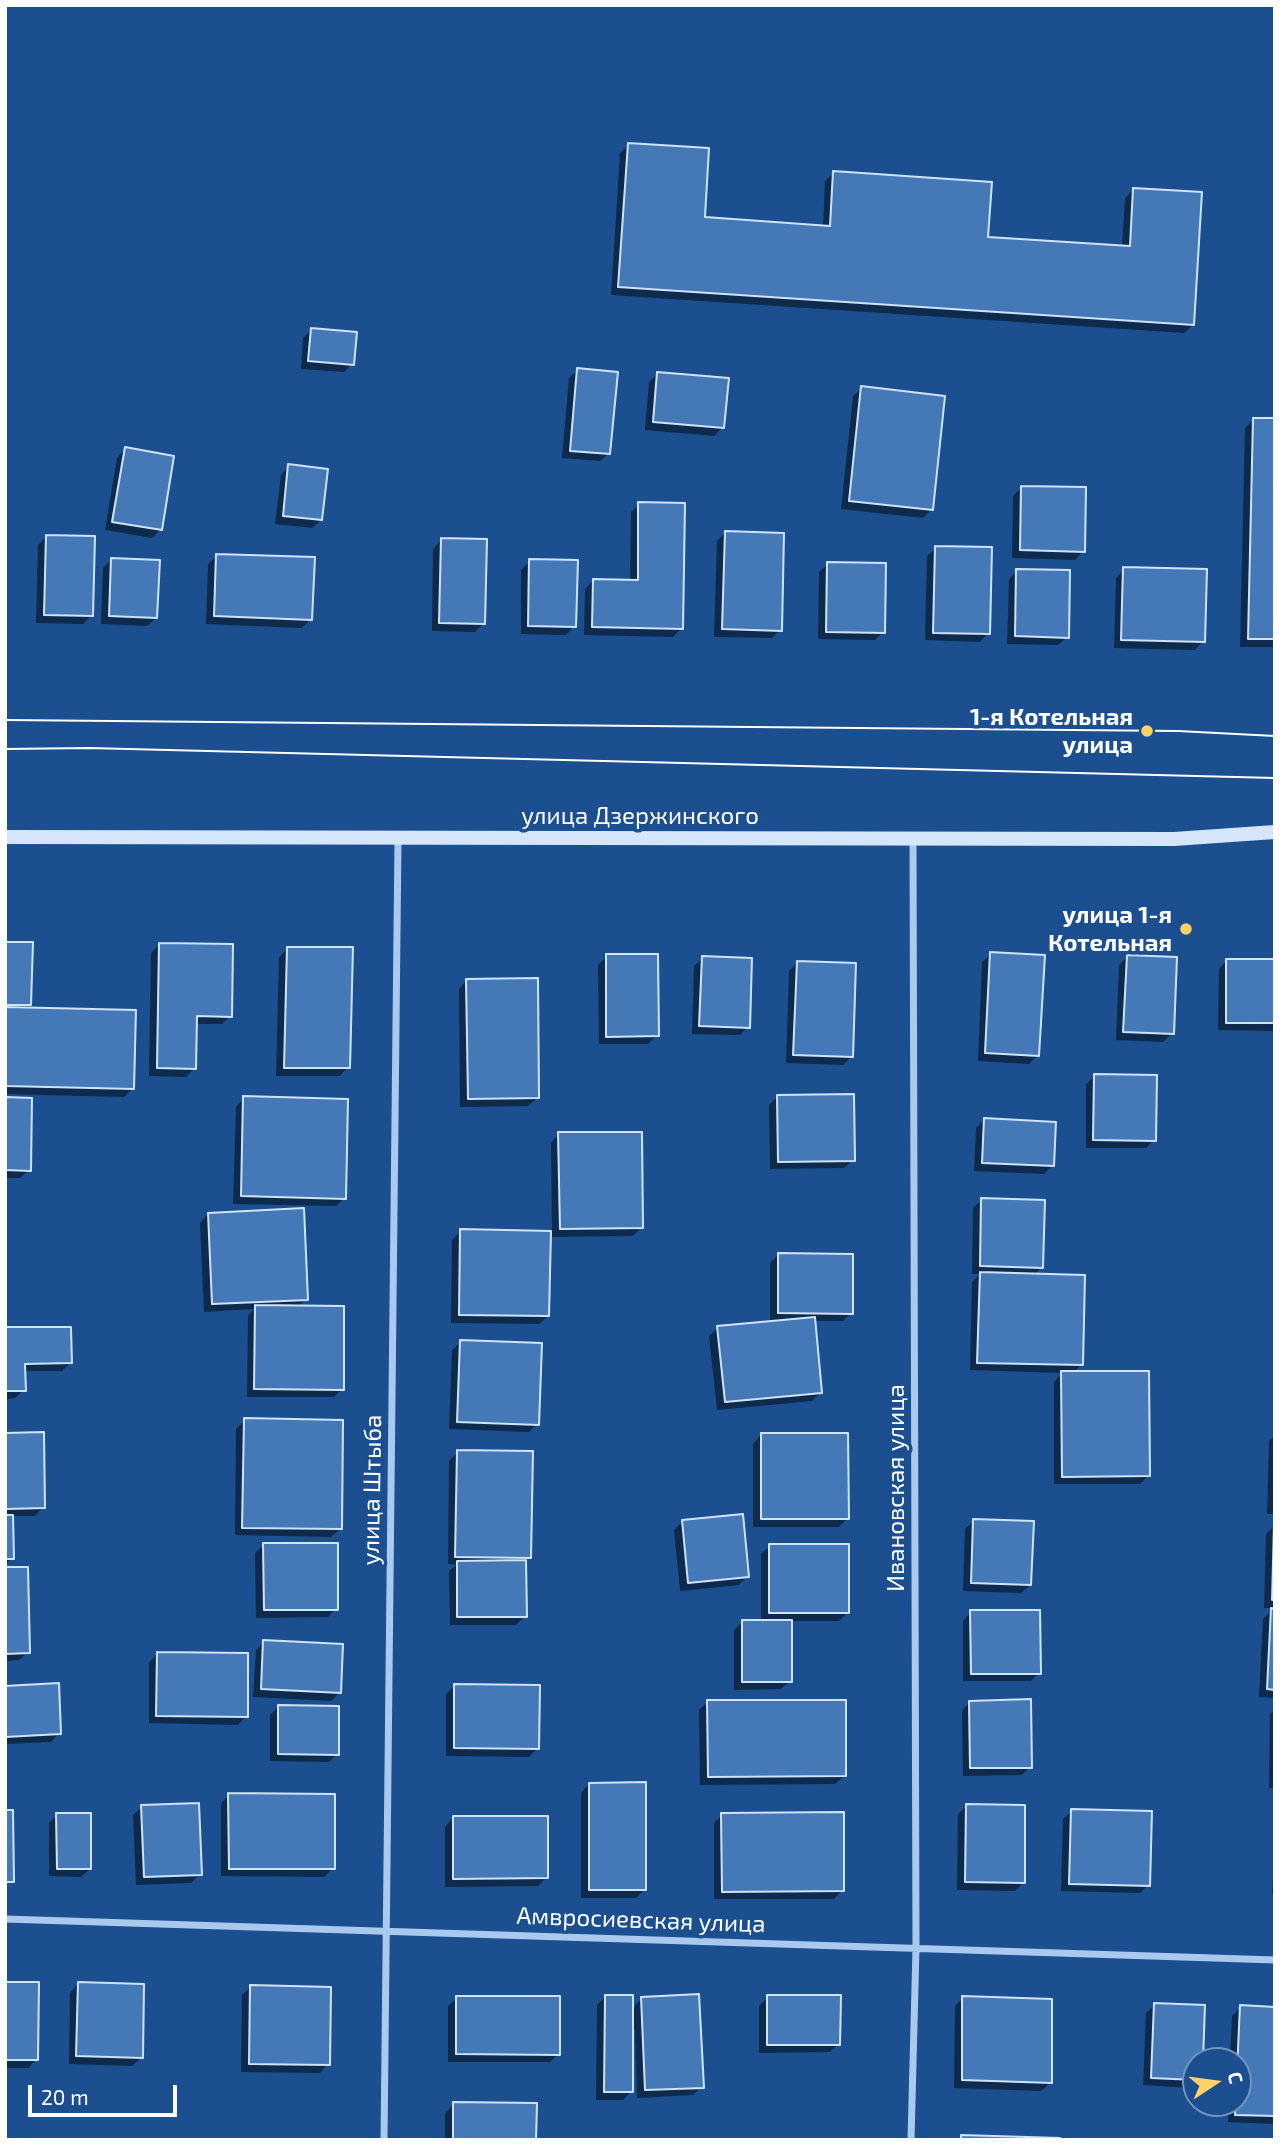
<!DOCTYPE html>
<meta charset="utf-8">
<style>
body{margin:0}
#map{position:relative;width:1280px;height:2145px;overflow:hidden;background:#1b4f8f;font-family:"Exo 2",sans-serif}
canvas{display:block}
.frame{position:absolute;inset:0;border:7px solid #fff;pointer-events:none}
.north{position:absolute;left:1182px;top:2047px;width:70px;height:70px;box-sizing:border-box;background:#1b4f8f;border:2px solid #7695bc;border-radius:50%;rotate:77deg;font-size:19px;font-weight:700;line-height:28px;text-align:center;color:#fff}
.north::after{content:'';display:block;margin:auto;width:24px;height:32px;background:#ffd166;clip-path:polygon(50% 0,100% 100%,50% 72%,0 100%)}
.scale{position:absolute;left:28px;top:2085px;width:149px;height:32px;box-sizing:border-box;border:4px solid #fff;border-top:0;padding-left:9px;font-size:21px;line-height:24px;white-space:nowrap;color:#fff;-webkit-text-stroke:5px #1b4f8f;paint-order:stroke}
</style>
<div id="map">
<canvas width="1280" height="2145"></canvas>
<div class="frame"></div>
<div class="north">С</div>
<div class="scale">20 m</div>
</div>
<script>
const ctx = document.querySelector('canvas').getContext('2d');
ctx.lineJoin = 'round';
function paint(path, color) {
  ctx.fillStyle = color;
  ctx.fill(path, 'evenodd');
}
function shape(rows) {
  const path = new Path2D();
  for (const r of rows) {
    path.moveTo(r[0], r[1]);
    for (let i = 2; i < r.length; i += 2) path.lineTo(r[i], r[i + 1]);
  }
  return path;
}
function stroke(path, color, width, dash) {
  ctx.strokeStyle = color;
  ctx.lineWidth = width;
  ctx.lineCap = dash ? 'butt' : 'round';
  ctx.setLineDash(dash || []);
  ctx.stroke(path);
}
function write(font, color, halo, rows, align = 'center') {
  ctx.font = font + ' "Exo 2",sans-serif';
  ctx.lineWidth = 7;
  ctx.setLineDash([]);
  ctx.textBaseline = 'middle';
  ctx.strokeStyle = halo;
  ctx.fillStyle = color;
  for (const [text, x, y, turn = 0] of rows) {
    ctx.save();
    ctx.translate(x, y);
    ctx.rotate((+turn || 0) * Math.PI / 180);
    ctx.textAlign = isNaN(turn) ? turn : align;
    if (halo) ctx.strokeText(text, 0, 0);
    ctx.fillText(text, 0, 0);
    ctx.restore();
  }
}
const shadow = shape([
 [629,145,703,219,823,227,825,181,834,173,986,239,1122,248,1125,198,1134,189,1193,325,1184,333,611,295,620,153],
 [312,330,352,364,344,372,301,369,303,338],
 [578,370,609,453,600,461,562,458,569,378],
 [657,374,723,427,714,436,645,430,649,382],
 [862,388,932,509,923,518,841,509,853,396],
 [1253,420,1275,420,1275,647,1240,647,1245,428],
 [125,449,160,530,152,538,105,530,117,458],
 [289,466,321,520,312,528,275,524,281,475],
 [1022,487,1083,551,1075,560,1012,558,1013,496],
 [639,504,681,629,673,637,584,635,585,589,593,581,630,581,631,512],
 [725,533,780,630,772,638,714,637,717,541],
 [47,536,91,616,83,624,36,623,38,545],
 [441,540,483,624,475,632,432,631,433,549],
 [936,548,988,633,980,642,925,640,927,556],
 [217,556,311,619,302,628,206,624,208,564],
 [111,560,156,618,147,626,101,624,103,568],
 [530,561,574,626,566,635,521,634,521,570],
 [828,564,883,632,875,640,818,639,819,572],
 [1124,569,1203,641,1195,650,1114,648,1116,578],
 [1017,571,1067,637,1058,645,1007,644,1009,579],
 [5,943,30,1005,25,1010,133,1088,124,1097,5,1094],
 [160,944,230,1016,222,1024,195,1024,194,1069,186,1077,149,1076,151,953],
 [287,949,348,1067,340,1076,276,1076,279,957],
 [991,954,1038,1055,1029,1064,978,1061,982,962],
 [607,956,657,1035,648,1044,599,1044,598,965],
 [1127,957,1172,1033,1163,1042,1116,1040,1119,965],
 [703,958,748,1027,740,1035,692,1034,694,966],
 [1227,960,1275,961,1275,1031,1218,1030,1219,969],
 [797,963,851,1057,843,1065,786,1063,789,971],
 [467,980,537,1098,528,1106,460,1107,459,989],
 [1095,1076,1154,1140,1146,1148,1086,1148,1086,1084],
 [778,1096,853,1160,844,1168,770,1169,769,1105],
 [244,1098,345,1198,336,1206,233,1204,236,1107],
 [5,1099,29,1170,20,1178,5,1178],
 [984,1120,1052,1166,1044,1174,974,1171,976,1128],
 [559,1134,641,1228,633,1236,549,1237,548,1316,539,1324,451,1323,452,1240,461,1231,552,1233,551,1143],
 [982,1200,1042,1267,1034,1275,1081,1365,1073,1373,1148,1476,1140,1484,1054,1484,1054,1382,1062,1373,970,1370,972,1282,980,1274,972,1274,973,1208],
 [208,1214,306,1299,298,1307,342,1389,334,1397,247,1397,248,1316,254,1309,204,1312,200,1223],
 [779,1254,851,1313,843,1321,813,1321,820,1393,812,1401,717,1410,709,1336,718,1328,770,1323,770,1263],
 [5,1329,70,1363,62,1371,24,1371,24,1390,15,1398,5,1399],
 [461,1342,537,1424,529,1432,449,1429,452,1350],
 [245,1420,340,1529,331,1537,235,1535,236,1429],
 [5,1434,43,1507,35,1516,11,1516,12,1558,5,1565],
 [761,1435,847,1518,839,1527,753,1527,753,1444],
 [1275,1435,1275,1514,1267,1514,1269,1441],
 [458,1452,530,1557,524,1562,525,1616,516,1625,450,1625,449,1571,456,1565,448,1564,449,1461],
 [974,1521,1030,1585,1021,1593,963,1591,965,1529],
 [682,1522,747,1576,739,1585,680,1591,674,1530],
 [1275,1525,1275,1698,1259,1697,1263,1619,1274,1608,1264,1608,1266,1534],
 [264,1545,336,1609,328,1617,256,1618,255,1553],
 [770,1546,848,1612,839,1621,790,1621,790,1681,781,1689,734,1690,734,1630,743,1621,761,1621,761,1554],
 [5,1569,28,1652,19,1660,5,1661],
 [971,1612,1039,1673,1031,1681,963,1681,963,1621],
 [264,1642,340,1692,331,1701,253,1697,256,1650],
 [158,1654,246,1716,238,1725,149,1723,149,1662],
 [455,1685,538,1748,529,1757,446,1756,446,1694],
 [5,1687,59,1733,51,1742,5,1744],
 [708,1702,844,1776,835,1784,700,1785,699,1710],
 [970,1702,1030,1767,1022,1775,963,1776,962,1711],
 [279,1706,337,1754,329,1762,270,1761,270,1715],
 [1275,1709,1275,1788,1269,1788,1270,1714],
 [589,1784,645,1889,636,1898,581,1898,581,1793],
 [229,1795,333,1868,324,1877,221,1876,221,1803],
 [967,1806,1023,1883,1015,1891,957,1890,958,1814],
 [142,1807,200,1874,191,1883,136,1885,133,1815],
 [1072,1811,1148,1885,1140,1893,1061,1891,1063,1819],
 [57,1815,90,1869,81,1877,49,1876,49,1823],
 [722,1815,842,1890,834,1899,714,1899,714,1823],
 [453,1818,546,1878,538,1886,445,1887,445,1827],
 [1275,1848,1275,1895,1272,1894],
 [5,1984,37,2059,28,2068,5,2068],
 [78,1984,141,2058,132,2066,69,2064,70,1993],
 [251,1987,328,2064,320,2073,241,2072,242,1995],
 [605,1997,632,2009,642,1998,702,2087,693,2095,637,2098,635,2030,631,2030,631,2092,623,2100,596,2100,597,2005],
 [768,1997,838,2044,830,2052,759,2053,759,2006],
 [457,1998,558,2054,550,2062,448,2062,448,2006],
 [963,1998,1050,2083,1041,2091,954,2088,955,2006],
 [1155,2005,1201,2061,1196,2061,1196,2084,1192,2088,1143,2085,1146,2013],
 [1241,2007,1275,2009,1275,2124,1228,2122,1229,2103,1238,2103,1238,2061,1230,2061,1232,2016],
 [454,2104,535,2140,445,2140,445,2113]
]);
const building = shape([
 [628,143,709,148,705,217,830,226,833,171,992,182,988,237,1130,246,1133,188,1202,192,1194,325,618,287,628,143],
 [311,328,357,332,354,365,308,361,311,328],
 [577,368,618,372,610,454,570,451,577,368],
 [657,372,729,378,724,428,653,422,657,372],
 [861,386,945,396,933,510,849,501,861,386],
 [1253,418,1275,418,1275,639,1248,639,1253,418],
 [125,447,174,456,162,530,112,522,125,447],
 [288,464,328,469,322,520,283,516,288,464],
 [1021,486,1086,487,1085,552,1020,550,1021,486],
 [638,502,685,503,683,629,592,627,593,579,638,580,638,502],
 [725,531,784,533,782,631,722,629,725,531],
 [46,535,95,536,93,616,44,615,46,535],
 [441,538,487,539,485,624,439,623,441,538],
 [935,546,992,547,990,634,933,633,935,546],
 [216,554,315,557,312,620,214,616,216,554],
 [111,558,160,560,157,618,109,616,111,558],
 [529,559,578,560,576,627,528,626,529,559],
 [827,562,886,563,885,633,826,632,827,562],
 [1123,567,1207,569,1205,642,1121,640,1123,567],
 [1016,569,1070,570,1069,638,1015,636,1016,569],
 [5,942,33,942,31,1005,5,1005,5,942],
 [159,943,233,944,232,1017,197,1016,196,1069,157,1068,159,943],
 [287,947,353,947,350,1068,284,1068,287,947],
 [990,952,1045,955,1039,1056,985,1053,990,952],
 [606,954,658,954,659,1036,606,1037,606,954],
 [1127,955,1177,957,1174,1034,1123,1032,1127,955],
 [702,956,752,958,750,1028,699,1026,702,956],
 [1226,959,1275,959,1275,1023,1226,1023,1226,959],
 [797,961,856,963,853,1057,793,1055,797,961],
 [538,978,539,1098,468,1099,466,979,538,978],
 [5,1007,136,1010,134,1089,5,1086,5,1007],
 [1094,1074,1157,1075,1156,1141,1093,1140,1094,1074],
 [854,1094,855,1161,778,1162,777,1095,854,1094],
 [243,1096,348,1099,346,1199,241,1196,243,1096],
 [5,1097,32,1098,31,1171,5,1170,5,1097],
 [984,1118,1056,1122,1054,1166,982,1163,984,1118],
 [558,1132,642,1132,643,1228,560,1229,558,1132],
 [981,1198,1045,1200,1043,1268,980,1266,981,1198],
 [304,1208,308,1300,212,1304,208,1213,304,1208],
 [460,1229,551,1231,549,1316,459,1315,460,1229],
 [778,1253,853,1254,853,1314,778,1313,778,1253],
 [980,1272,1085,1275,1083,1365,977,1363,980,1272],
 [255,1305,344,1306,344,1390,254,1389,255,1305],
 [815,1317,822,1393,725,1402,717,1326,815,1317],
 [5,1327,71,1327,72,1363,25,1364,26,1391,5,1391,5,1327],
 [460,1340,542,1343,539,1425,457,1422,460,1340],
 [1061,1371,1149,1371,1150,1476,1062,1477,1061,1371],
 [244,1418,343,1420,342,1529,242,1528,244,1418],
 [44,1432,45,1508,5,1509,5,1433,44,1432],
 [761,1433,848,1433,849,1519,761,1519,761,1433],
 [457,1450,533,1451,531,1558,455,1557,457,1450],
 [743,1514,749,1577,688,1583,682,1520,743,1514],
 [5,1515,13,1515,14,1559,5,1559,5,1515],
 [973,1519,1034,1521,1031,1585,971,1583,973,1519],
 [1274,1524,1275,1524,1275,1600,1272,1600,1274,1524],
 [263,1543,338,1543,338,1610,264,1610,263,1543],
 [769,1544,849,1544,849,1613,769,1613,769,1544],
 [526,1560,527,1617,457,1617,457,1561,526,1560],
 [5,1567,28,1567,30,1653,5,1654,5,1567],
 [1271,1608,1275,1609,1275,1690,1267,1689,1271,1608],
 [970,1610,1040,1610,1041,1674,971,1674,970,1610],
 [742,1620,792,1620,792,1682,742,1682,742,1620],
 [263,1640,343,1644,341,1693,261,1689,263,1640],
 [157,1652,248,1653,248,1717,156,1716,157,1652],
 [59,1683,61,1734,5,1737,5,1686,59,1683],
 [454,1684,540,1685,539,1749,454,1748,454,1684],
 [1031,1699,1032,1768,970,1768,969,1701,1031,1699],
 [707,1700,846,1700,846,1776,708,1777,707,1700],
 [278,1705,339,1706,339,1755,278,1754,278,1705],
 [646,1782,646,1890,589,1890,589,1783,646,1782],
 [228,1793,335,1794,335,1869,229,1869,228,1793],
 [199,1803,202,1875,144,1877,141,1805,199,1803],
 [966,1804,1025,1805,1025,1883,965,1882,966,1804],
 [1071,1809,1152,1811,1150,1886,1069,1884,1071,1809],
 [5,1810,13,1810,14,1882,5,1882,5,1810],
 [844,1812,844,1891,722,1892,721,1813,844,1812],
 [56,1813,91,1813,91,1869,57,1869,56,1813],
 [453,1816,548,1816,548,1878,453,1879,453,1816],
 [5,1982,39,1982,38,2060,5,2060,5,1982],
 [78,1982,144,1984,143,2058,76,2056,78,1982],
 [250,1985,331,1987,330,2065,249,2064,250,1985],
 [699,1994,704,2088,645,2090,641,1997,699,1994],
 [605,1995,633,1995,633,2092,604,2092,605,1995],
 [767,1995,841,1995,840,2045,767,2045,767,1995],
 [456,1996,560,1996,560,2055,456,2054,456,1996],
 [962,1996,1052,1999,1052,2083,962,2080,962,1996],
 [1154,2003,1205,2005,1203,2061,1196,2061,1196,2080,1151,2078,1154,2003],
 [1240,2005,1275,2007,1275,2116,1235,2115,1240,2005],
 [453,2102,537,2103,536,2140,453,2140,453,2102],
 [961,2135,1060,2138,1060,2140,961,2140,961,2135]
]);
const street = shape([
 [5,1919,1275,1960],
 [384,2140,398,840],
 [911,2140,916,1948,913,838]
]);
const secondary = shape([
 [5,837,1174,839,1275,832]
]);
const tram = shape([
 [5,720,1178,731,1275,736],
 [5,749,89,748,1275,778]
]);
const markers = [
 [1147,731,7,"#ffd166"],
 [1186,929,7,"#ffd166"]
];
const poiNames = [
 ["1-я Котельная",1133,717],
 ["улица",1133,745],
 ["улица 1-я",1172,915],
 ["Котельная",1172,943]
];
const streetNames = [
 ["улица Дзержинского",640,816],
 ["Ивановская улица",896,1488,-90],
 ["улица Штыба",372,1490,-89],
 ["Амвросиевская улица",641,1920,2]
];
paint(shadow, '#0007');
paint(building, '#4478b7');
stroke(building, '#cfe3fa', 2);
stroke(street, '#a9c9ee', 7);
stroke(secondary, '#d6e6fa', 14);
stroke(tram, '#fff', 2);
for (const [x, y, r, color] of markers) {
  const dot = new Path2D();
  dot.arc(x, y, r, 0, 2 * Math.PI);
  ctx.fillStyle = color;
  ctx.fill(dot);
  stroke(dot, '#1b4f8f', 2.5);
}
write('bold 24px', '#fff', '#1b4f8f', poiNames, 'right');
write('24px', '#fff', '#1b4f8f', streetNames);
</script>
